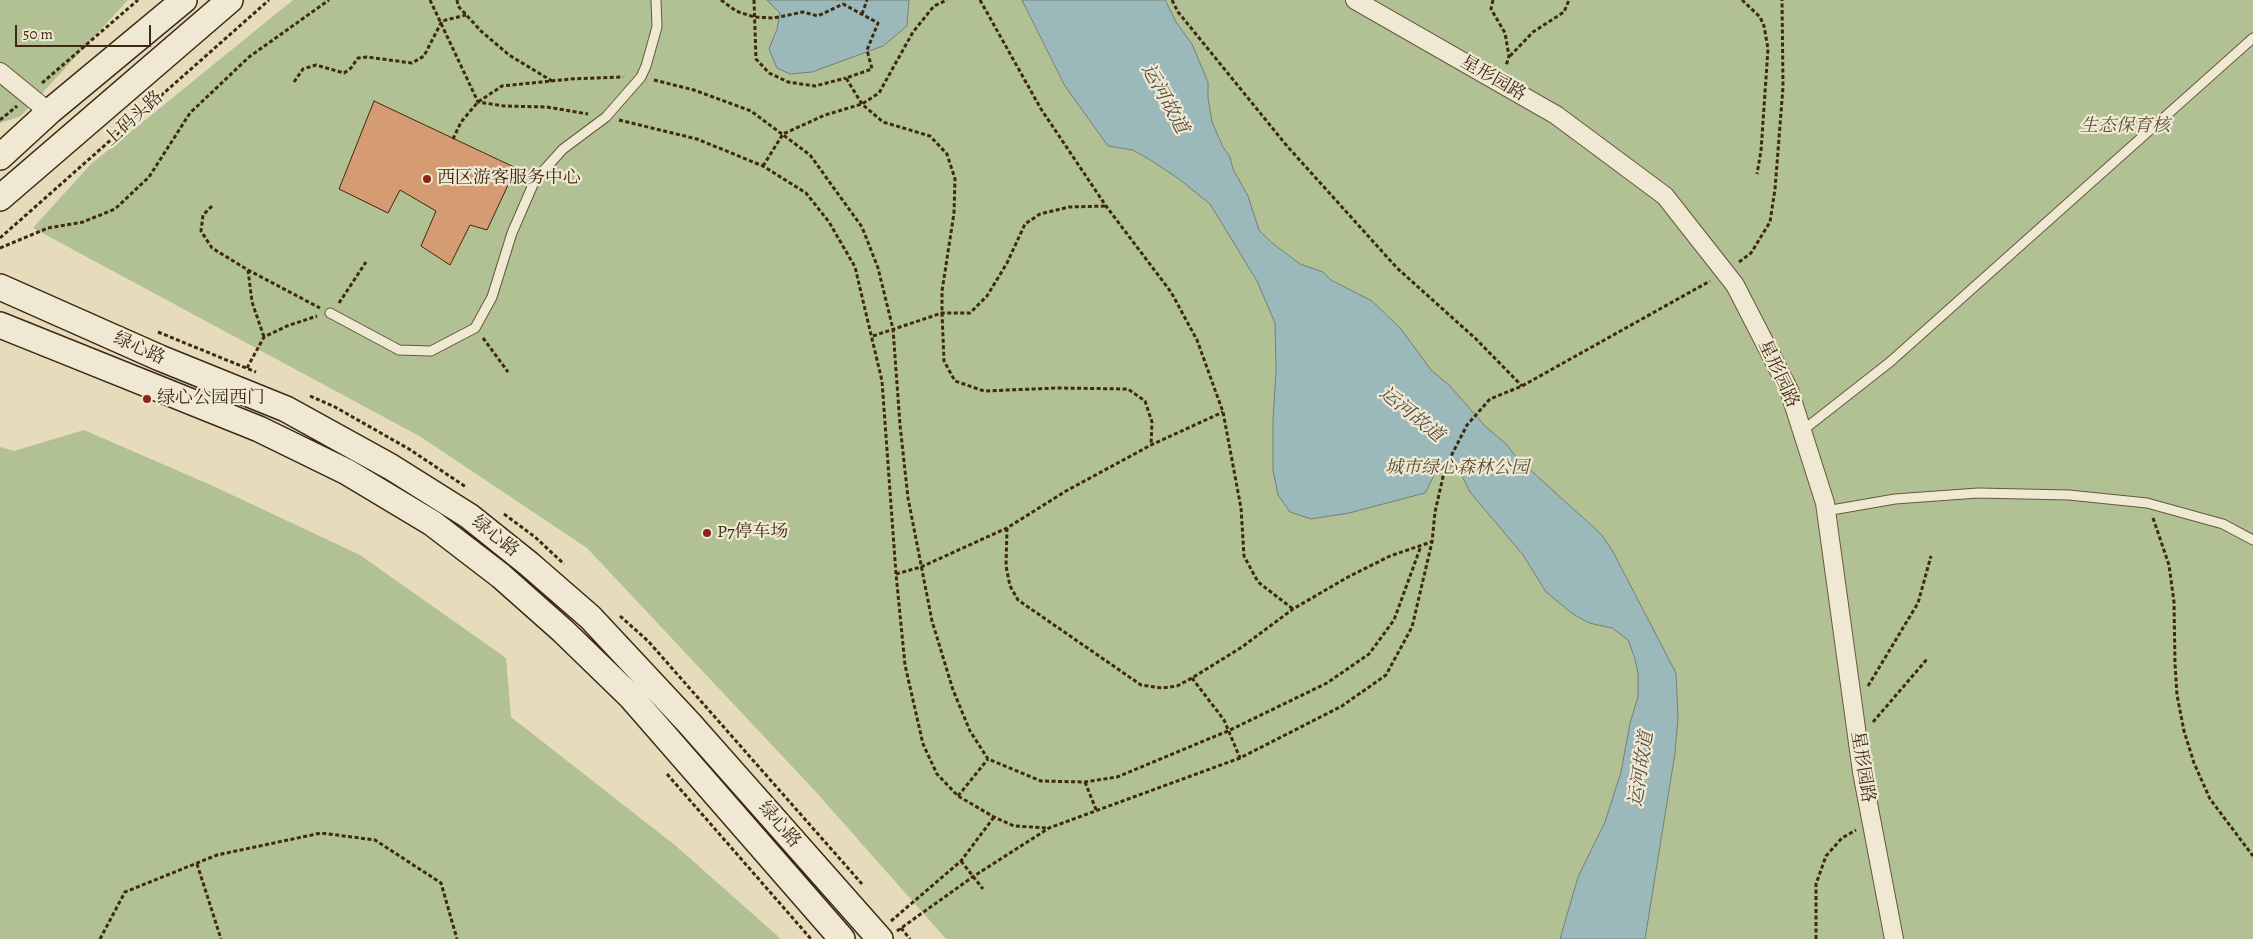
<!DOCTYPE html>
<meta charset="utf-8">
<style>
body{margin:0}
#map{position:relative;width:2253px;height:939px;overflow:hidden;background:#e6dcbb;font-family:Alegreya,serif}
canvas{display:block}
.scale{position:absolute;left:15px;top:25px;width:136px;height:22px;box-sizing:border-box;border:2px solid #3f2913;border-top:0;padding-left:6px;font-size:15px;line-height:18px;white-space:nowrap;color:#3f2913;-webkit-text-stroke:4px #efe8d3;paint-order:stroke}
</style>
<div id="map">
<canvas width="2253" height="939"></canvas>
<div class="scale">50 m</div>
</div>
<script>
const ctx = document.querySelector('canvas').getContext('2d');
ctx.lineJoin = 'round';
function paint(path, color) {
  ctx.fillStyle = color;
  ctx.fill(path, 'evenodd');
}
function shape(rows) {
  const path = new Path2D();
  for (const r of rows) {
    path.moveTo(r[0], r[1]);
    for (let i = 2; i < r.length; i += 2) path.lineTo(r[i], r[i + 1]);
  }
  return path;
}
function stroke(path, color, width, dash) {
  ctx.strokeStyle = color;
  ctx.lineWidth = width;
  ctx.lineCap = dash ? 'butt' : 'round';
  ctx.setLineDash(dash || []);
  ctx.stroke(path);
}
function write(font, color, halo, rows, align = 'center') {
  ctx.font = font + ' Alegreya,"Noto Serif SC",serif';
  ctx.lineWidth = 4.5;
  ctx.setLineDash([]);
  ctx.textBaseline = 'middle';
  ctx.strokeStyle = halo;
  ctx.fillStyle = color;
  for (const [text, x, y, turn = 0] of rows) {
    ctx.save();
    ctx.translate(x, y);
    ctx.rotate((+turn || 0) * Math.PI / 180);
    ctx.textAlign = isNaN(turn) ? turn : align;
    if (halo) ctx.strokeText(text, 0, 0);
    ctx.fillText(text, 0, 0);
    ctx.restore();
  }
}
const green = shape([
 [0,0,128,0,21,116,0,123],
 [293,0,2253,0,2253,939,946,939,816,792,587,548,421,437,33,228,91,164],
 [84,430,213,486,360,555,506,658,511,717,676,846,781,939,0,939,0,447,14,451]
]);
const water = shape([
 [767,0,909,0,907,26,883,46,812,72,790,74,777,68,769,49,777,29,780,13,767,0],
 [1022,0,1165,0,1176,22,1192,44,1208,82,1208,98,1212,122,1223,147,1230,157,1233,169,1248,196,1259,230,1271,242,1300,264,1323,272,1331,280,1372,301,1401,329,1431,370,1450,386,1485,426,1507,445,1516,457,1601,534,1612,550,1676,673,1678,718,1675,753,1645,939,1560,939,1578,877,1605,822,1621,772,1630,723,1638,697,1638,674,1635,659,1628,640,1612,628,1589,623,1573,614,1546,592,1523,555,1470,492,1458,468,1441,462,1425,493,1349,513,1311,519,1290,512,1278,495,1273,470,1273,420,1276,370,1275,323,1257,281,1210,204,1179,179,1152,161,1133,150,1108,146,1065,86,1022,0]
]);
const building = shape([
 [374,101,516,168,487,230,470,225,450,265,421,246,436,211,400,190,388,213,339,189,374,101]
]);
const path = shape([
 [430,0,478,102,504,106,547,107,588,114],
 [457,0,458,6,481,31,509,55,552,81],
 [721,0,736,11,754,17,774,18,803,12,818,16,843,4,878,23,867,50,872,69,846,78,862,104,883,122,930,136,947,154,955,179,954,213,942,291,942,313,944,361,955,381,984,391,1058,388,1128,389,1145,401,1152,422,1151,445],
 [754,0,756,59,769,73,788,82,815,86,846,78],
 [980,0,1041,109,1106,206,1171,292,1197,340,1223,412,1241,508,1244,556,1258,582,1293,609],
 [1172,0,1178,12,1287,146,1397,268,1476,339,1522,386],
 [1493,0,1491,9,1505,33,1509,56,1506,66],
 [1742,0,1760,17,1764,26,1768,49,1761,151,1757,174],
 [862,14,867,0],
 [1510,56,1533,32,1564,12,1569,0],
 [654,80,694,90,751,111,810,155,862,227,878,268,893,329,900,425,908,498,932,621,953,690,970,731,988,759,1041,781,1085,782,1117,777,1228,731,1327,683,1369,654,1394,620,1421,546],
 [294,82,303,69,316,65,344,73,351,68,358,58,367,57,412,63,424,56,442,21,466,15],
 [42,83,138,0],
 [0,120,17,106],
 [619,120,697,139,763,166,806,193,829,222,855,267,882,381,896,574,905,665,923,744,937,774,958,796,994,817,1014,826,1048,828],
 [453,139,461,122,478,102,502,86,571,79,623,77],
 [763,166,783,134,825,115,862,104,879,93,913,32,934,6,947,0],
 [212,206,203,215,201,231,212,248,248,270,320,308],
 [0,238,269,0],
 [0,248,48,228,83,222,115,209,149,177,190,113,249,57,329,0],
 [1739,262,1751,253,1770,222,1775,189,1783,87,1782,0],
 [248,270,252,302,264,337],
 [339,303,366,262],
 [158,332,256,372],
 [873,336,942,313,970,313,987,296,1007,263,1025,224,1040,214,1069,207,1106,206],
 [483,338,508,372],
 [247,368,264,337,287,326,317,316],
 [310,396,335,407,409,449,466,487],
 [504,514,535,537,564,564],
 [2153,518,2169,565,2174,602,2175,664,2177,695,2184,731,2194,763,2210,799,2253,856],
 [1007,528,1006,566,1010,586,1018,600,1141,685,1162,688,1177,686,1192,678,1242,647,1293,609,1348,577,1390,556,1431,542],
 [896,574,921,567,1007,528,1066,491,1151,445,1223,412],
 [620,616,648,641,862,884],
 [1192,678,1224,720,1240,758],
 [1868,686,1918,603,1931,556],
 [1873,722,1928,658],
 [667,774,811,939],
 [1085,782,1097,812],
 [958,796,988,759],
 [961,861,983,889],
 [197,864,221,939],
 [891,921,961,861,994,817],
 [901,928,910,939],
 [897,931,974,876,1049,828,1240,758,1342,706,1386,675,1412,627,1432,542,1435,512,1445,468,1467,425,1490,399,1522,386,1710,281],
 [100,939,125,892,217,855,321,833,375,840,441,883,457,939],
 [1816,939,1816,884,1826,856,1842,838,1856,830]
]);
const lane = shape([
 [330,313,399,350,431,351,475,328,492,297,512,233,535,180,563,149,606,117,641,77,646,66,657,27,656,0],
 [1802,431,1890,362,2253,38],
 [1826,511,1895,499,1978,493,2069,495,2147,503,2223,524,2253,540]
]);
const street = shape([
 [1355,0,1556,115,1665,196,1735,285,1789,390,1825,503,1862,772,1894,939],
 [0,72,49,112]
]);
const secondary = shape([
 [0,157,49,112,184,0],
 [0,198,230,0],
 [0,287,160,358,286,409,391,467,469,516,529,564,590,617,689,723,880,939],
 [0,325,259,429,347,472,432,523,501,576,563,631,631,697,842,939]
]);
const markers = [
 [427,179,5,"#8f2418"],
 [147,399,5,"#8f2418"],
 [707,533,5,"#8f2418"]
];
const streetNames = [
 ["星形园路",1493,79,30],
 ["上码头路",134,119,-42],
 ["绿心路",139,349,24],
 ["星形园路",1778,374,65],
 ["绿心路",495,537,38],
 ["星形园路",1862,767,81],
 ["绿心路",779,825,49]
];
const parkNames = [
 ["生态保育核",2125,127],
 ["城市绿心森林公园",1457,469]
];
const poiNames = [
 ["西区游客服务中心",437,179],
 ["绿心公园西门",157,399],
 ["P7停车场",717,533]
];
const waterNames = [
 ["运河故道",1164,99,61],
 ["运河故道",1411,415,39],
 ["运河故道",1642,769,-81]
];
paint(green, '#b1c193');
paint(water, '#9bb9bb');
stroke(water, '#767f78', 1);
paint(building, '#d59c74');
stroke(building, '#3f2913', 1);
stroke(lane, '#69563d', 11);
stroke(street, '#69563d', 20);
stroke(secondary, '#3f2913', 28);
stroke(path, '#3f2913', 3, [4, 2.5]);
stroke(lane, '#efe8d3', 9);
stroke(street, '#efe8d3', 18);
stroke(secondary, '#efe8d3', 25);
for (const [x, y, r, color] of markers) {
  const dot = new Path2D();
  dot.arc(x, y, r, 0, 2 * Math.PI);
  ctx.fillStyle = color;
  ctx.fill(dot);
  stroke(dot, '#efe8d3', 2);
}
write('18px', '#3f2913', '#efe8d3', streetNames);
write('italic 18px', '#5c4f33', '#efe8d3', parkNames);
write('18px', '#3f2913', '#efe8d3', poiNames, 'left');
write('italic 19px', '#564d3d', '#efe8d3', waterNames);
</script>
